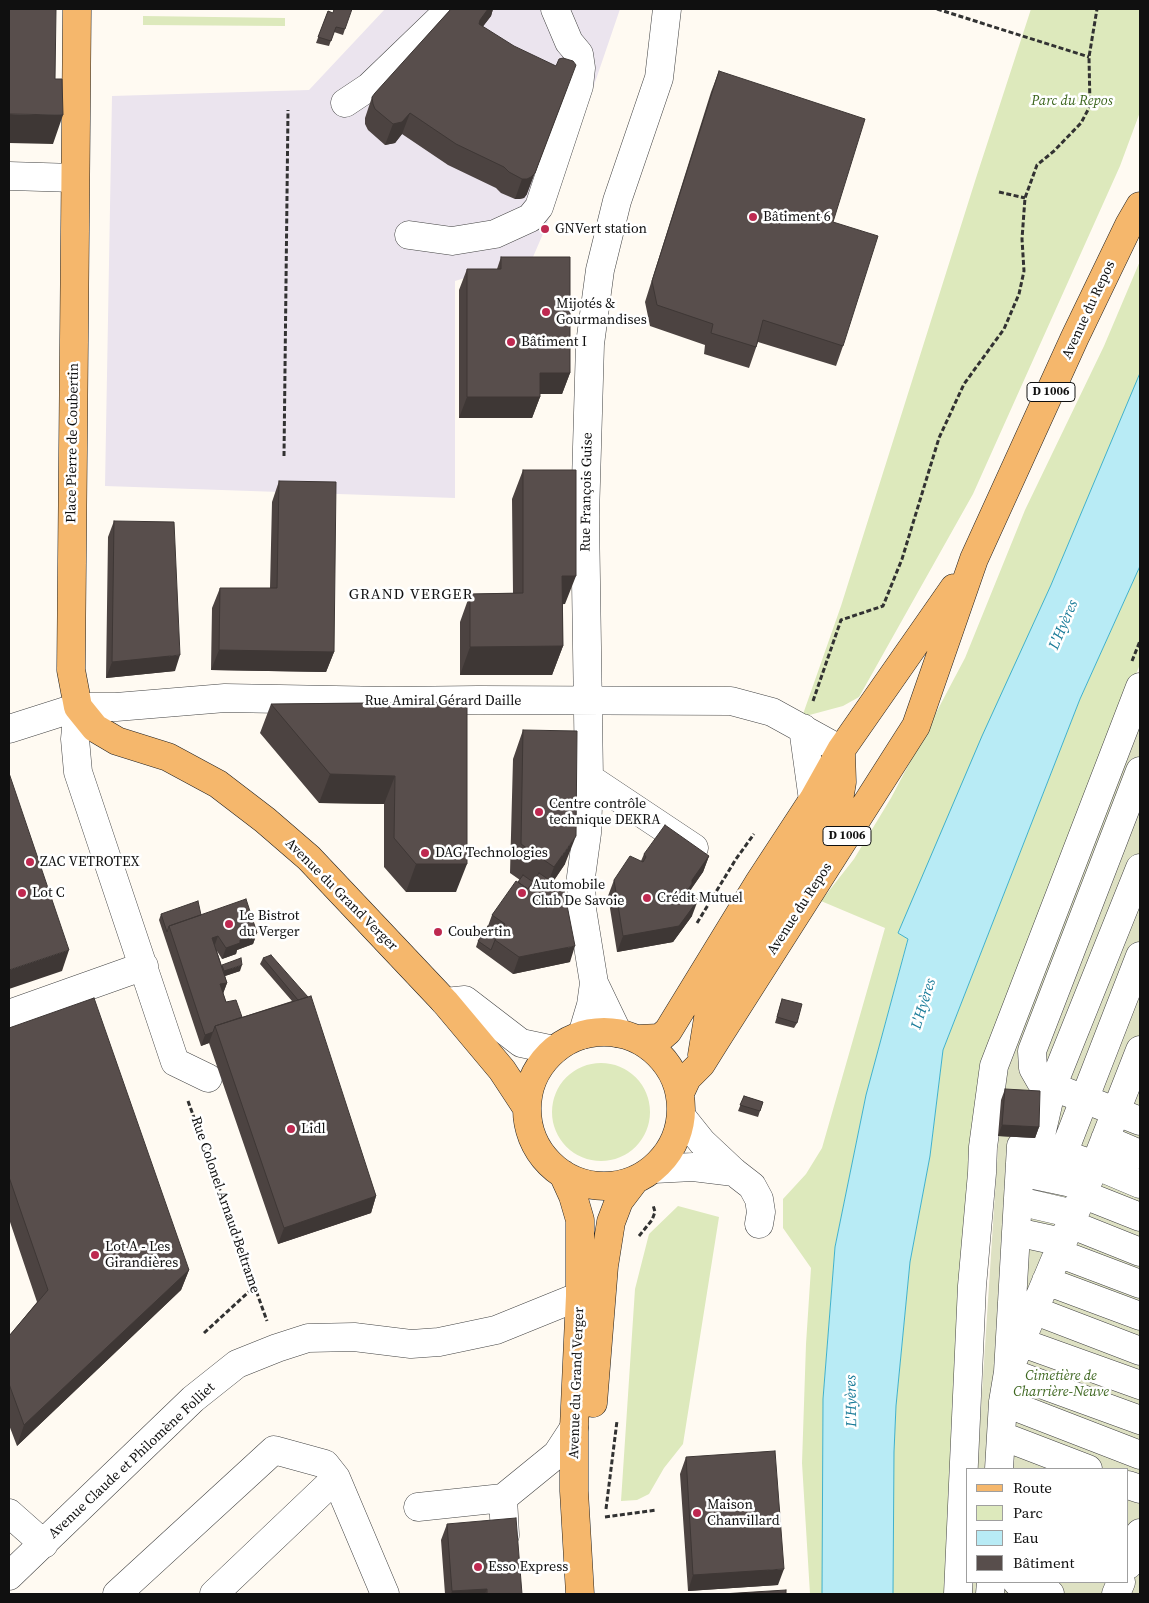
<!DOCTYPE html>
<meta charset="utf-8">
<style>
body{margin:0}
#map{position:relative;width:1149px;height:1603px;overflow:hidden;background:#fffaf2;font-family:"Source Serif 4",serif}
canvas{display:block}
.frame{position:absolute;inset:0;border:10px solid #101010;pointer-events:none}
.legend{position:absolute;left:966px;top:1468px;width:162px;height:115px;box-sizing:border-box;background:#fff;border:1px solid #9f9f9f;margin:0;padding:6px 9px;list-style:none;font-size:15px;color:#101010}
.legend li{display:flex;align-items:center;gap:10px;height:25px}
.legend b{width:25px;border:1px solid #9f9f9f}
</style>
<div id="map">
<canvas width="1149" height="1603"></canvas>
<div class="frame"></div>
<ul class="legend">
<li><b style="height:6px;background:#f5b76c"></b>Route</li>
<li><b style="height:14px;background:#dde9bc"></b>Parc</li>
<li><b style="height:14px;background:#b8ebf5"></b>Eau</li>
<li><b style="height:14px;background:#584e4c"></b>Bâtiment</li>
</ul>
</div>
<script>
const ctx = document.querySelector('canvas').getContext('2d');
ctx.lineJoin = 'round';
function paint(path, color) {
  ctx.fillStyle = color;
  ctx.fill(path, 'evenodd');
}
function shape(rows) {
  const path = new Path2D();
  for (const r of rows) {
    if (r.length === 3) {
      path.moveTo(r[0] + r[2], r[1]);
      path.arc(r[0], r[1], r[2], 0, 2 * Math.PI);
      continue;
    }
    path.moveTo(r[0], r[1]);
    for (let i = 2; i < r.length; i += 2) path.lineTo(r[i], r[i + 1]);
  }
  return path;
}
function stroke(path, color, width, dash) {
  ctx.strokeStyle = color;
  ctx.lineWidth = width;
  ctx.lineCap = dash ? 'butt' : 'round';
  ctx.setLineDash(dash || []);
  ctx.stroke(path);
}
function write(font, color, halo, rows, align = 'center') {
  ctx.font = font + ' "Source Serif 4",serif';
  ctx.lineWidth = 5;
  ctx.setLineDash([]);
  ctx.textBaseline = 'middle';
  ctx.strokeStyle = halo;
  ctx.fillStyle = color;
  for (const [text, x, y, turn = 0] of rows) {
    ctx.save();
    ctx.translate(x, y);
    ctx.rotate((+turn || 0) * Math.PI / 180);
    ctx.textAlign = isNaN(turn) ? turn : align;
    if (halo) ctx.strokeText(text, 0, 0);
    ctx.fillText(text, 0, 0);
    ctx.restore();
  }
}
const industrial = shape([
 [385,9,620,9,545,229,533,257,455,281,455,498,105,486,112,96,309,90]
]);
const green = shape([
 [1031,9,1140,9,1140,112,1120,166,973,494,859,697,843,706,802,717,841,606,976,178],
 [143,16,285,18,285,26,143,25],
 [1140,261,1140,374,1051,585,898,933,908,938,866,1095,835,1247,823,1399,822,1594,810,1594,802,1463,806,1344,811,1268,783,1228,783,1199,806,1174,822,1148,885,928,821,901,854,859,891,798,965,658,1025,510,1104,346],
 [1140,566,1140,664,984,1067,946,1594,893,1594,894,1451,896,1406,910,1262,930,1156,943,1050,1080,699],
 [601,1112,49],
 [678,1206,719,1217,683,1444,664,1468,649,1494,637,1500,621,1501,635,1289,649,1234]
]);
const cemetery = shape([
 [1140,725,1140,1594,969,1594,969,1582,1128,1582,1128,1469,977,1469,1003,1071]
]);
const water = shape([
 [1140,373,1140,566,1080,699,943,1050,930,1156,910,1262,896,1406,894,1452,893,1594,822,1594,823,1399,835,1247,866,1095,908,939,898,933,982,736,1051,585,1140,373]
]);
const path = shape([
 [937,9,1089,57],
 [999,192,1025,198],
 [284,456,288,110],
 [1132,661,1140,641],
 [813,701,841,620,883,606,902,559,939,438,964,384,1004,329,1019,294,1024,271,1022,239,1025,198,1037,165,1054,151,1081,123,1090,106,1089,57,1097,9],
 [697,923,736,859,754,834],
 [188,1101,267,1321],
 [639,1236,652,1220,655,1212,653,1205],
 [204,1333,254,1287],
 [606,1509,617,1421],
 [605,1517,657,1510]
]);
const minor = shape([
 [345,103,369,87,450,9],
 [9,176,75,178],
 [409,235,452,241,495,234,530,218,539,207,579,86,581,68,579,54,569,42,555,9],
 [78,707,75,739,78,772,175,1062,208,1078],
 [803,728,813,800],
 [9,729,78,707,116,707,225,698,389,701,478,700,731,701,772,712,841,750],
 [1140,771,1032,1051,1033,1068,1041,1082,1140,1121],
 [589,778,694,848],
 [445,1002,465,1000,521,1043,554,1050],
 [9,1014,144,966],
 [618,1033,594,983,582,909,581,877,587,833,589,778,585,516,590,344,600,270,617,201,659,78,667,9],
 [582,1035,591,1005,594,983],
 [682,1117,702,1142,734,1172,752,1186,759,1199,761,1212,759,1224],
 [1105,1139,1140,1154],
 [1036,1148,1041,1135,1052,1087,1140,868],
 [1063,1154,1140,956],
 [654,1169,693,1167,734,1172],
 [1020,1172,1086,1186],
 [1140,1184,1095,1165,1063,1154,1036,1148,1021,1146,1008,1372,1140,1420],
 [1082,1194,1140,1217],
 [1018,1201,1074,1214],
 [1070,1224,1140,1252],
 [1016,1232,1062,1242],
 [1058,1253,1140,1284],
 [1046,1281,1140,1316],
 [1033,1310,1140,1351],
 [1020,1342,1140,1385],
 [1003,1402,1140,1455],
 [1002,1436,1088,1469],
 [999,1469,1003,1402,1008,1372,1095,1165,1140,1050],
 [1128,1485,1140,1489],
 [418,1507,503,1498],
 [9,1513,44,1544],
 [505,1535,503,1498,557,1454,574,1428],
 [1128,1565,1140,1533],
 [9,1576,193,1399,237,1364,277,1348,308,1338,354,1337,411,1344,439,1342,496,1330,580,1296],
 [1017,1582,1050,1594],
 [117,1594,274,1450,325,1464,336,1478,385,1594],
 [214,1594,336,1478],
 [958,1594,972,1286,982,1173,983,1147,994,1066,1140,687],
 [990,1594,991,1582],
 [1116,1594,1121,1582]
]);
const major = shape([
 [77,9,71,670,78,707,95,728,117,741,168,757,218,784,265,820,309,858,445,1002,502,1070,527,1108],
 [604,1109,77],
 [637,1039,660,1038,668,1031,758,884,813,800,841,750,954,588],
 [702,1055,711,1000,838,806,842,782,841,752],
 [680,1093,687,1078,701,1064,716,1040,916,726,974,559,1075,337,1129,225,1140,206],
 [563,1174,573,1196,580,1220,580,1296,574,1428,574,1491,580,1594],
 [593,1403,604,1266,611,1222,619,1201,635,1180]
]);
const wall = shape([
 [451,9,493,9,491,16,483,26,527,194,524,198,519,199,515,199,501,193,496,188,448,165,402,134,395,143,385,145,368,130,365,124,365,118,372,97],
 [328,11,345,29,343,35,334,32,329,46,316,43],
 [719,71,833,222,843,346,836,366,758,342,749,368,704,354,705,345,650,326,645,302,711,92],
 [501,257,570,373,562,394,540,394,540,397,532,418,459,418,459,290,467,269,497,269],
 [523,470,565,604,563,604,563,646,552,675,460,675,460,622,470,594,513,593,512,499],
 [279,481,334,652,326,672,211,670,212,608,220,588,270,588,272,502],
 [114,521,175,671,106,678,108,537],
 [467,702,456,892,406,892,384,867,384,804,319,803,260,733,271,704],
 [523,730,565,864,553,882,570,962,513,974,476,947,478,941,488,926,492,915,520,880,510,873,513,759],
 [644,854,709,856,703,872,688,894,692,916,673,942,617,952,608,896,614,880,641,861],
 [161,914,201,915,257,933,253,944,237,950,236,954,222,959,217,951,222,966,240,971,225,976,227,983,223,993,226,1002,242,1017,292,1001,260,964,263,958,308,997,376,1196,371,1213,278,1244,209,1043,201,1046,159,920],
 [782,999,797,1023,794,1028,775,1023],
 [9,1028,189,1270,181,1290,17,1446,9,1425,9,1336,37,1302,9,1219],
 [1005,1089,1039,1127,1035,1138,998,1136,1001,1100],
 [744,1096,763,1102,758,1117,738,1111],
 [686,1457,778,1585,688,1591,680,1474],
 [447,1524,522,1594,445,1594,441,1540]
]);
const shadedWall = shape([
 [488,9,493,9,491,16,472,41,480,20],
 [568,86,527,194,524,198,519,199,515,199,522,179],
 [410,113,402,134,395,143,385,145,393,124],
 [9,114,63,115,53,144,9,143],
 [540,373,570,373,562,394,532,394],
 [467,397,540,397,532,418,459,418],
 [562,576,576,576,565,604,552,605],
 [563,646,552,675,460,675,470,647],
 [219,650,334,652,326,672,211,670],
 [180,655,175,671,106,678,112,662],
 [330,774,395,776,384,804,319,803],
 [576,836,565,864,543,896,554,867],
 [709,856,703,872,688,893,686,900,686,892,692,880],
 [416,864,467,864,456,892,406,892],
 [698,900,692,916,673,942,617,952,623,936],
 [257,933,253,944,237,950,236,954,222,959,226,948,240,940],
 [218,936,214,947,212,938],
 [575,946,570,962,513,974,519,957],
 [69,950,62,971,9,989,9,970],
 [242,965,240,971,222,977,224,971],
 [227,983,223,994,220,984],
 [213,1032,209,1043,201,1046,205,1035],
 [1002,1125,1039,1127,1035,1138,998,1136],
 [376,1196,371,1213,278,1244,284,1228],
 [189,1270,181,1290,17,1446,24,1425],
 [784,1569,778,1585,688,1591,693,1575],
 [487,1589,485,1594,451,1594,452,1591]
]);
const building = shape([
 [9,9,56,9,55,79,62,79,63,115,9,114,9,9],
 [334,9,352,9,345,29,336,27,331,41,318,37,328,11,333,13,334,9],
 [451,9,488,9,480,20,479,24,514,46,556,66,559,59,563,58,573,61,576,65,535,173,531,177,527,179,522,179,509,172,504,167,456,144,410,113,402,122,393,124,375,109,373,104,372,97,375,93,451,9],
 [719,71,865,119,833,222,878,236,843,346,763,320,756,347,711,333,713,324,657,305,652,281,719,71],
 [501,257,570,257,570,373,540,373,540,397,467,397,467,269,501,269,501,257],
 [523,470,576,470,576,576,562,576,563,646,470,647,470,594,523,593,523,470],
 [279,481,336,482,334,652,219,650,220,588,277,588,279,481],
 [114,521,174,522,180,655,112,662,114,521],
 [467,702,467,864,416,864,394,838,395,776,330,774,271,704,467,702],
 [523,730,577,731,576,836,554,867,521,844,523,730],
 [9,773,69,950,9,970,9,773],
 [665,825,709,856,692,880,692,884,686,892,698,900,679,926,623,936,614,880,630,856,643,862,646,857,644,854,665,825],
 [539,873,564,890,575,946,519,957,495,940,505,924,492,915,516,881,528,889,539,873],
 [523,875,533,882,528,889,518,882,523,875],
 [246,899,257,933,240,940,240,943,226,948,218,936,212,938,227,983,220,984,226,1002,236,1000,242,1017,215,1026,213,1032,205,1035,169,926,246,899],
 [198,901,201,915,169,926,167,932,161,914,198,901],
 [488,926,499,933,495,940,491,950,478,941,488,926],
 [271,955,308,997,298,1000,263,958,271,955],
 [241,958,242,965,224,971,222,965,241,958],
 [311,996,376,1196,284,1228,215,1026,311,996],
 [94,998,189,1270,24,1425,9,1384,9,1336,48,1290,9,1177,9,1028,94,998],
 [782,999,802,1004,797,1023,777,1017,782,999],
 [1005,1089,1040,1091,1039,1127,1002,1125,1005,1089],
 [744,1096,763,1102,760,1111,740,1105,744,1096],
 [775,1451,784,1569,693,1575,686,1457,775,1451],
 [516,1518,522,1594,487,1594,487,1589,452,1591,447,1524,516,1518],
 [786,1590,786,1594,722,1594,786,1590]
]);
const markers = [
 [753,217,5,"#be2950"],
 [545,229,5,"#be2950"],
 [546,312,5,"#be2950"],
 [511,342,5,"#be2950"],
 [539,812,5,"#be2950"],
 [425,853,5,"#be2950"],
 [30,862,5,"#be2950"],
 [22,893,5,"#be2950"],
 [522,893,5,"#be2950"],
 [647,898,5,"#be2950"],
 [229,924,5,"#be2950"],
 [438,932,5,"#be2950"],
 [291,1129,5,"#be2950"],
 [95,1255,5,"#be2950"],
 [697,1513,5,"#be2950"],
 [478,1567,5,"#be2950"]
];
const shields = [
 [1051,392,48],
 [847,836,48]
];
const shieldNames = [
 ["D 1006",1051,392],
 ["D 1006",847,836]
];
const parkNames = [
 ["Parc du Repos",1072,101],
 ["Cimetière de",1061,1376],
 ["Charrière-Neuve",1061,1392]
];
const poiNames = [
 ["Bâtiment 6",763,217],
 ["GNVert station",555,229],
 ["Mijotés &",556,304],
 ["Gourmandises",556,320],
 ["Bâtiment I",521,342],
 ["Centre contrôle",549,804],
 ["technique DEKRA",549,820],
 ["DAG Technologies",435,853],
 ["ZAC VETROTEX",40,862],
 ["Automobile",532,885],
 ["Club De Savoie",532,901],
 ["Lot C",32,893],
 ["Crédit Mutuel",657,898],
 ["Le Bistrot",239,916],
 ["du Verger",239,932],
 ["Coubertin",448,932],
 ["Lidl",301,1129],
 ["Lot A - Les",105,1247],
 ["Girandières",105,1263],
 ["Maison",707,1505],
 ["Chanvillard",707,1521],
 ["Esso Express",488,1567]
];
const streetNames = [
 ["Avenue du Repos",1089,310,-65],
 ["Place Pierre de Coubertin",73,443,-89],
 ["Rue François Guise",587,492,-89],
 ["Rue Amiral Gérard Daille",443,701],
 ["Avenue du Grand Verger",341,895,45],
 ["Avenue du Repos",800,909,-57],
 ["Rue Colonel Arnaud Beltrame",225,1205,71],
 ["Avenue du Grand Verger",577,1383,-88],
 ["Avenue Claude et Philomène Folliet",132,1461,-43]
];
const neighbourhoodNames = [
 ["GRAND VERGER",411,595]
];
const waterNames = [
 ["L'Hyères",1064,625,-67],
 ["L'Hyères",924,1004,-73],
 ["L'Hyères",852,1401,-91]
];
paint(industrial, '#ebe4ee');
paint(green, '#dde9bc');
paint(cemetery, '#dee1c3');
paint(water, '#b8ebf5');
stroke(water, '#40b1cb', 1);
stroke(minor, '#434343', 29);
stroke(major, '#212121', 29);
stroke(path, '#323232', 3, [5, 2.5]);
stroke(minor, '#fff', 28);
stroke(major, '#f5b76c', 28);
paint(wall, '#4c4341');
paint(shadedWall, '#3e3735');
paint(building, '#584e4c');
stroke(building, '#3e3735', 1);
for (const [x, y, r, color] of markers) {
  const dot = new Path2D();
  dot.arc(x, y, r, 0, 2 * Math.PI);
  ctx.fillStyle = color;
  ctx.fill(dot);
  stroke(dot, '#fff', 2);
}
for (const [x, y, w] of shields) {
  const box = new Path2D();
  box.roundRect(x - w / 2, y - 9.5, w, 19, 4);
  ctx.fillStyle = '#fff';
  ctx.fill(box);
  stroke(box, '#101010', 1);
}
write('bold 12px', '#101010', null, shieldNames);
write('italic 14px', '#3e6720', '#fff', parkNames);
write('14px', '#101010', '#fff', poiNames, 'left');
write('14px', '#101010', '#fff', streetNames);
ctx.letterSpacing = '1px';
write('15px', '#101010', '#fff', neighbourhoodNames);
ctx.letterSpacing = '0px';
write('italic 15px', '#1a7c99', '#fff', waterNames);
</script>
